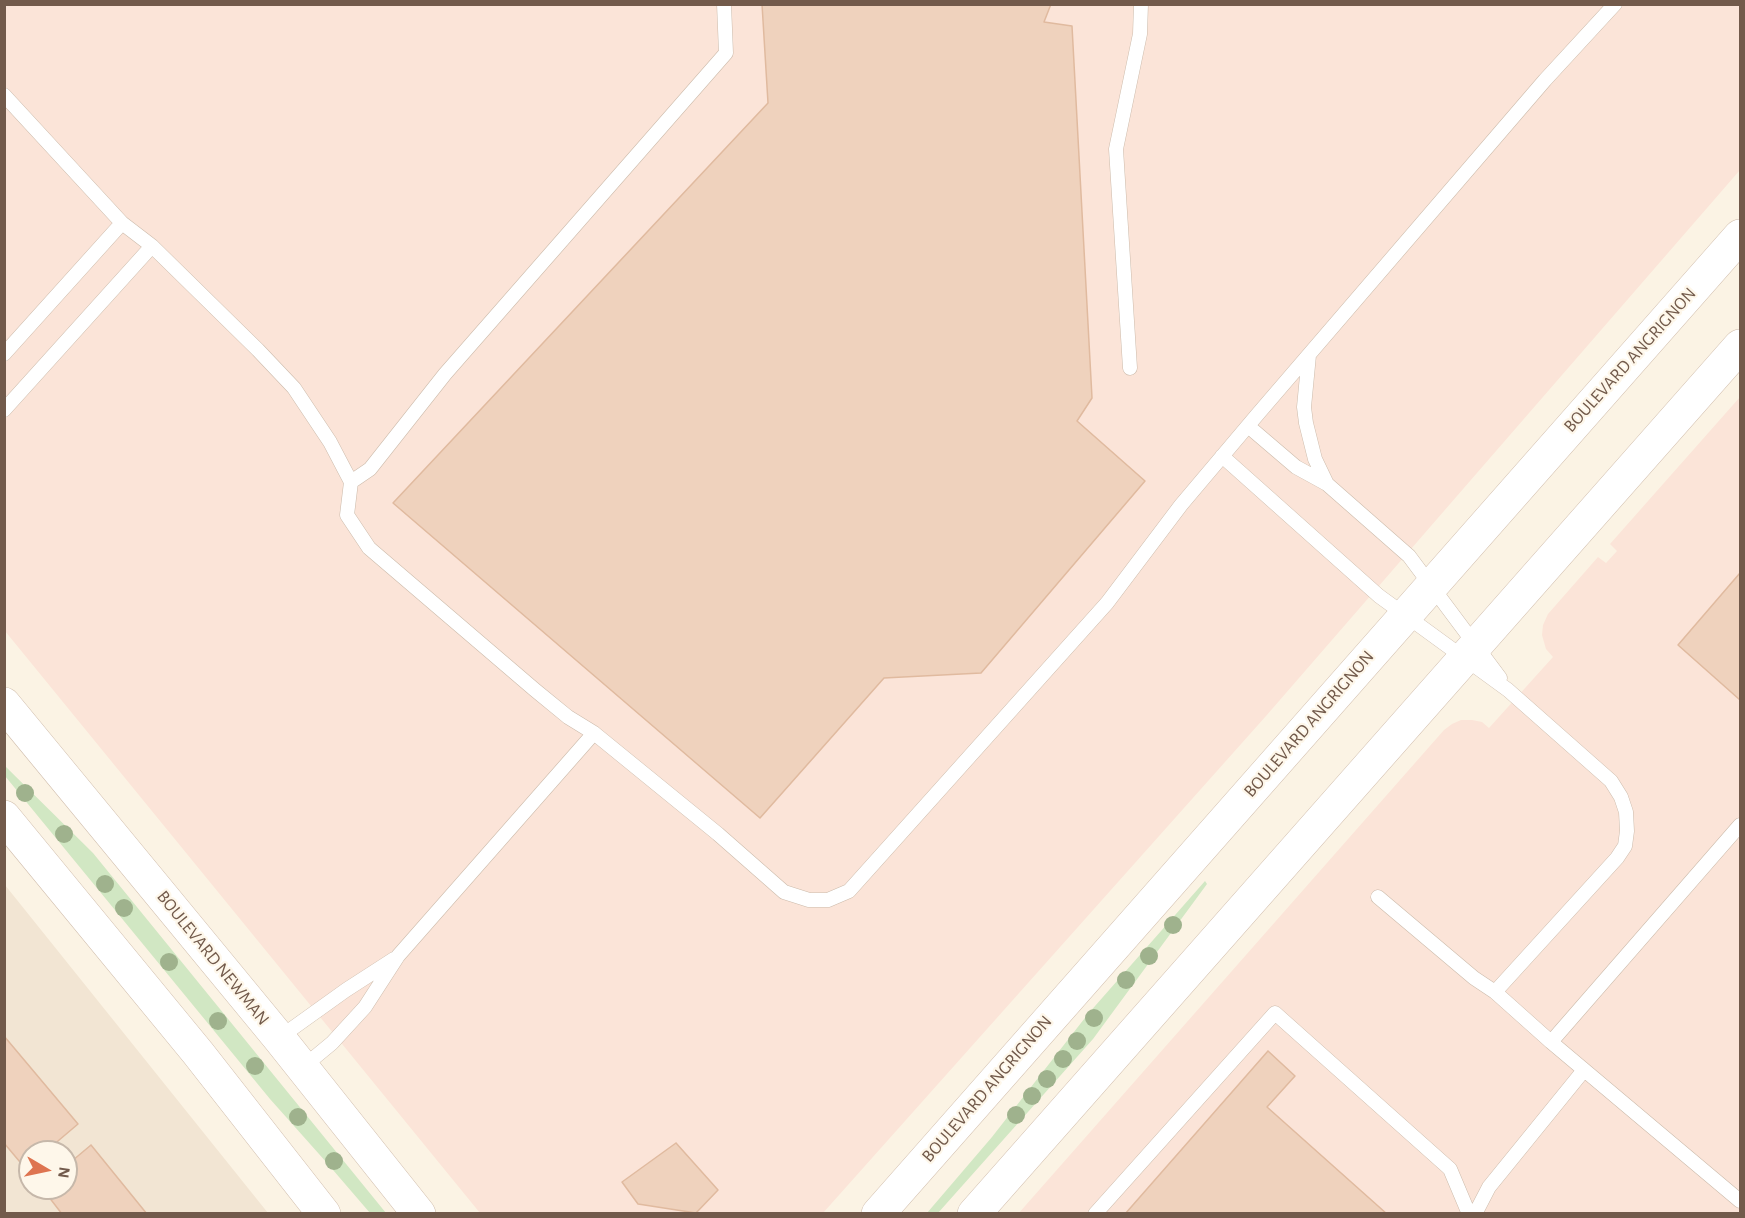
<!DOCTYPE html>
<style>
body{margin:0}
#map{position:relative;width:1745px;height:1218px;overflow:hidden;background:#fbf3e4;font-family:"Alegreya Sans",sans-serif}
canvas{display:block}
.frame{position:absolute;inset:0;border:6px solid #725a4b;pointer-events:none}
.north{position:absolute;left:18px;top:1140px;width:60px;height:60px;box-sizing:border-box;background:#fef7ea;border:2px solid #c6b8aa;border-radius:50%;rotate:99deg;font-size:16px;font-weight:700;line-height:24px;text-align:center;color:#725a4b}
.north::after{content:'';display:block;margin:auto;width:21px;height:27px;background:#de7450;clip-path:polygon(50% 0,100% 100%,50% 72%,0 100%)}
</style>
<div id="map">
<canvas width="1745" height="1218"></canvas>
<div class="frame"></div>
<div class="north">N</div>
</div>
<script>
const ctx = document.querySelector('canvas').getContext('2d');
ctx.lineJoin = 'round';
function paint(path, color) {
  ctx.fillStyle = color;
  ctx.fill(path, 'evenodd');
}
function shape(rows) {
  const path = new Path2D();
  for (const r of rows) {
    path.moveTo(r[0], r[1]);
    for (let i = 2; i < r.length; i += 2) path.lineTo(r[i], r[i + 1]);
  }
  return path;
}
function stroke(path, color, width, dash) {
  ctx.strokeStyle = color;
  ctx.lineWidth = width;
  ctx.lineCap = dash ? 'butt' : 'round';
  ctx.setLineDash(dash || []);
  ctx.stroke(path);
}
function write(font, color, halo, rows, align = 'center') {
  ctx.font = font + ' "Alegreya Sans",sans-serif';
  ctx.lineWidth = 4.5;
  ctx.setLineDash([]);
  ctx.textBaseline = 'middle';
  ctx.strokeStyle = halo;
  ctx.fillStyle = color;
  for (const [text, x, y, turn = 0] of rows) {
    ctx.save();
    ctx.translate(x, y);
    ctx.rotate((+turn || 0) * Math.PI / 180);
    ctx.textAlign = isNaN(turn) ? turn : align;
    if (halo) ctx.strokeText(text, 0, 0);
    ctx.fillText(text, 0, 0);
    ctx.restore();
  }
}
const residential = shape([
 [5,885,268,1213,5,1213],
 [30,1152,66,1152,66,1188,30,1188]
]);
const commercial = shape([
 [4,5,1740,5,1740,170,1266,716,823,1213,480,1213,5,631],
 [1740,397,1740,1213,1018,1214,1444,730,1452,724,1461,720,1472,720,1482,722,1489,728,1553,657,1546,649,1542,635,1543,625,1548,614,1598,557,1606,563,1617,551,1610,544]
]);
const green = shape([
 [4,765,93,853,386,1213,370,1213,327,1163,270,1099,5,776],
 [1205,881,1207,884,1093,1039,938,1213,927,1213,992,1137,1088,1014]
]);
const building = shape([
 [762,4,1051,4,1044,22,1072,26,1092,398,1077,421,1145,481,981,673,884,678,760,818,393,503,768,103,762,4],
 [1740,573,1740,700,1678,645,1740,573],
 [4,1036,78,1124,45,1152,30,1152,30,1164,25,1168,4,1143,4,1036],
 [1268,1051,1295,1076,1267,1107,1387,1214,1125,1214,1268,1051],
 [676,1143,718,1190,696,1213,638,1204,622,1182,676,1143],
 [91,1145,147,1214,62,1214,42,1188,66,1188,66,1166,91,1145]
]);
const lane = shape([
 [4,95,122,223,152,246,258,350,294,388,330,442,351,482,347,515,369,548,535,690,568,717,594,733,718,834,784,892,809,900,828,900,849,891,1107,603,1181,505,1257,415,1545,80,1615,4],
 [4,354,122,223],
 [1309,355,1304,407,1306,423,1315,459,1327,484],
 [1130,368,1116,149,1140,34,1141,4],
 [4,410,152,246],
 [1248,426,1296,467,1327,484,1409,556,1500,678],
 [1222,456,1379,596,1508,690,1611,781,1621,797,1626,812,1627,831,1625,846,1617,858,1495,992],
 [351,482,370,469,445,374,726,53,724,4],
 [1378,897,1474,978,1495,992,1551,1042,1740,1201],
 [279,1038,346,990,394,959],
 [1551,1042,1740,825],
 [303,1067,332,1043,365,1007,398,956,594,733],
 [1095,1214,1275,1013,1450,1169,1469,1214],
 [1475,1214,1489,1187,1584,1070]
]);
const secondary = shape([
 [4,704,279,1038,419,1214],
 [4,817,198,1053,324,1214],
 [878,1214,1740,236],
 [974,1214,1740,346]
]);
const trees = [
 [25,793],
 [64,834],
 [105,884],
 [124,908],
 [1173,925],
 [1149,956],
 [169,962],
 [1126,980],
 [1094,1018],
 [218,1021],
 [1077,1041],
 [1063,1059],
 [255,1066],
 [1047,1079],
 [1032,1096],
 [1016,1115],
 [298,1117],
 [334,1161]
];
const streetNames = [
 ["BOULEVARD ANGRIGNON",1630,360,-48],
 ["BOULEVARD ANGRIGNON",1309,724,-49],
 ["BOULEVARD NEWMAN",213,958,51],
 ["BOULEVARD ANGRIGNON",987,1089,-49]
];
paint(residential, '#f2e5d3');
paint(commercial, '#fbe4d8');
paint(green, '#d1e7c3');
paint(building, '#efd2bd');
stroke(building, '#e0ba9f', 1.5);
stroke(lane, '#ccbbab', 15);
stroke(secondary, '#d0bdac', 34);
stroke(lane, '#fff', 14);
stroke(secondary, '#fff', 33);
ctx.fillStyle = '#9fb28d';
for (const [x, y] of trees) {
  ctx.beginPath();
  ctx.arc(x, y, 9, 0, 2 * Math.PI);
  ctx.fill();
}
write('18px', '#725a4b', '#fef7ea', streetNames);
</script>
